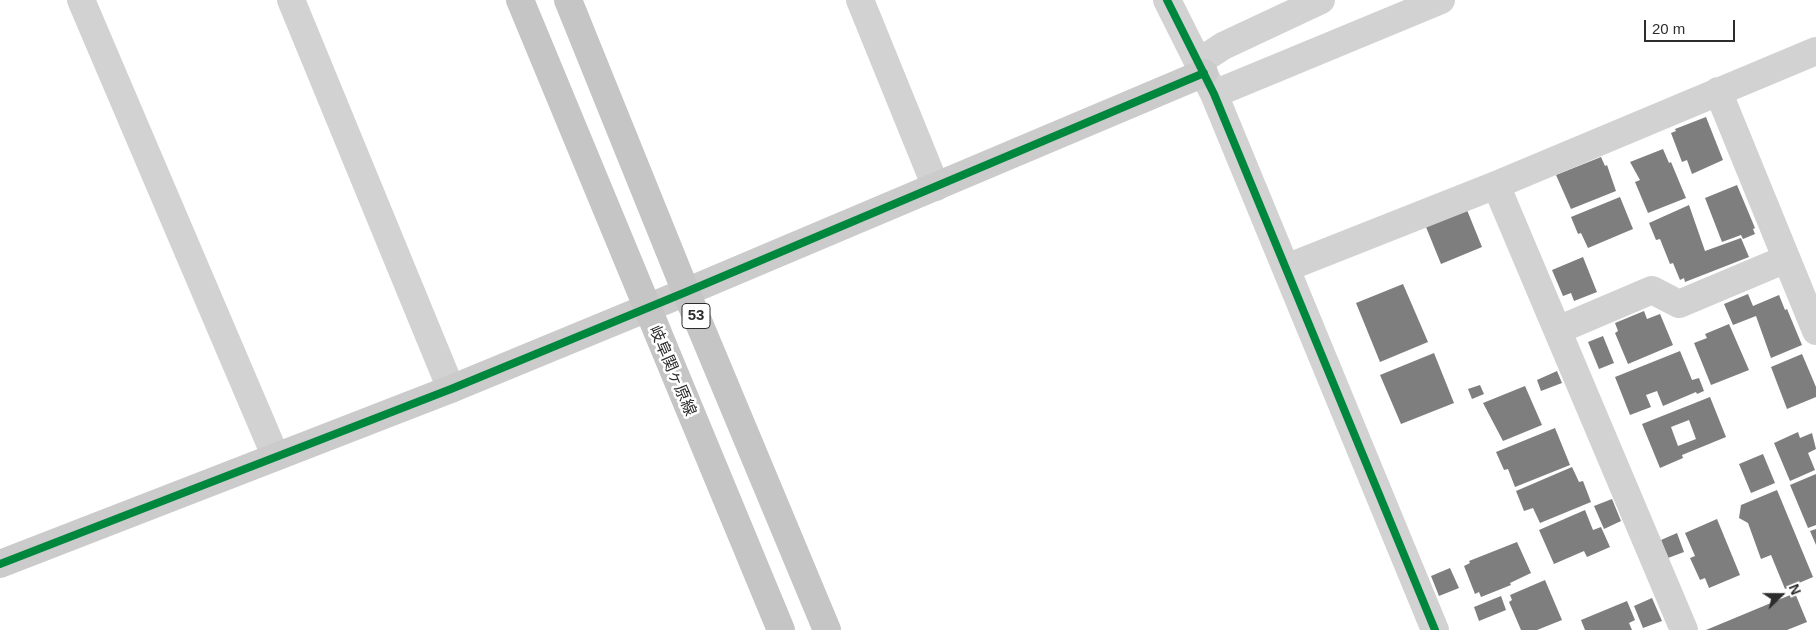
<!DOCTYPE html>
<meta charset="utf-8">
<style>
body{margin:0}
#map{position:relative;width:1816px;height:630px;overflow:hidden;background:#fff;font-family:Arial,sans-serif}
canvas{display:block}
.north{position:absolute;left:1756px;top:570px;width:50px;height:50px;-webkit-text-stroke:4px #fff;paint-order:stroke;rotate:68deg;font-size:14px;font-weight:700;line-height:20px;text-align:center;color:#2d2d2d}
.north::after{content:'';display:block;margin:auto;width:18px;height:22px;background:#2d2d2d;clip-path:polygon(50% 0,100% 100%,50% 72%,0 100%)}
.scale{position:absolute;left:1644px;top:20px;width:91px;height:22px;box-sizing:border-box;border:2px solid #2d2d2d;border-top:0;padding-left:6px;font-size:15px;line-height:18px;white-space:nowrap;color:#2d2d2d;-webkit-text-stroke:4px #fff;paint-order:stroke}
</style>
<div id="map">
<canvas width="1816" height="630"></canvas>
<div class="north">N</div>
<div class="scale">20 m</div>
</div>
<script>
const ctx = document.querySelector('canvas').getContext('2d');
ctx.lineJoin = 'round';
function paint(path, color) {
  ctx.fillStyle = color;
  ctx.fill(path, 'evenodd');
}
function shape(rows) {
  const path = new Path2D();
  for (const r of rows) {
    path.moveTo(r[0], r[1]);
    for (let i = 2; i < r.length; i += 2) path.lineTo(r[i], r[i + 1]);
  }
  return path;
}
function stroke(path, color, width, dash) {
  ctx.strokeStyle = color;
  ctx.lineWidth = width;
  ctx.lineCap = dash ? 'butt' : 'round';
  ctx.setLineDash(dash || []);
  ctx.stroke(path);
}
function write(font, color, halo, rows, align = 'center') {
  ctx.font = font + ' Arial,"Noto Sans JP",sans-serif';
  ctx.lineWidth = 5;
  ctx.setLineDash([]);
  ctx.textBaseline = 'middle';
  ctx.strokeStyle = halo;
  ctx.fillStyle = color;
  for (const [text, x, y, turn = 0] of rows) {
    ctx.save();
    ctx.translate(x, y);
    ctx.rotate((+turn || 0) * Math.PI / 180);
    ctx.textAlign = isNaN(turn) ? turn : align;
    if (halo) ctx.strokeText(text, 0, 0);
    ctx.fillText(text, 0, 0);
    ctx.restore();
  }
}
const building = shape([
 [1706,117,1723,160,1692,174,1687,160,1682,162,1671,133,1676,131,1675,129],
 [1663,149,1669,163,1671,162,1686,198,1648,213,1635,182,1640,180,1630,162],
 [1601,157,1605,166,1607,165,1616,191,1571,209,1556,175],
 [1737,185,1755,228,1753,229,1755,234,1743,239,1741,235,1722,242,1705,198],
 [1620,197,1633,229,1588,248,1581,233,1578,234,1571,217],
 [1689,205,1705,251,1741,238,1749,257,1685,282,1684,278,1680,280,1673,263,1670,264,1660,239,1656,240,1649,223],
 [1467,210,1482,247,1441,264,1426,227],
 [1583,257,1597,292,1574,301,1571,293,1563,296,1552,270],
 [1403,284,1428,342,1380,362,1356,303],
 [1748,294,1753,306,1779,295,1785,310,1787,309,1802,345,1771,358,1756,316,1733,325,1724,304],
 [1644,311,1647,319,1660,314,1673,345,1628,364,1615,333,1618,331,1615,323],
 [1729,324,1749,370,1711,385,1694,343,1707,338,1705,334],
 [1603,336,1614,363,1599,369,1588,342],
 [1680,351,1692,380,1699,378,1704,391,1697,394,1696,392,1663,406,1657,391,1646,395,1651,407,1630,415,1615,377],
 [1434,353,1454,403,1401,424,1380,375],
 [1802,354,1816,387,1816,397,1787,409,1771,367],
 [1557,371,1562,383,1541,391,1537,380],
 [1480,385,1484,394,1472,399,1468,389],
 [1525,386,1542,425,1503,441,1483,403],
 [1710,397,1726,437,1682,455,1683,458,1660,468,1642,424],
 [1689,420,1696,439,1678,446,1671,427],
 [1555,428,1570,465,1515,487,1508,469,1504,470,1496,452],
 [1798,432,1800,438,1812,433,1816,449,1808,453,1815,470,1790,481,1774,443],
 [1763,454,1775,483,1751,493,1739,464],
 [1572,467,1579,482,1583,481,1591,502,1540,523,1533,508,1524,511,1516,491],
 [1816,474,1816,525,1808,528,1790,485],
 [1777,490,1813,577,1785,589,1771,555,1761,559,1748,523,1739,518,1741,505],
 [1612,499,1621,521,1604,529,1594,506],
 [1585,510,1593,530,1601,527,1610,547,1587,557,1584,551,1554,564,1539,530],
 [1717,519,1740,575,1709,588,1705,578,1700,580,1690,558,1695,556,1685,533],
 [1816,529,1816,545,1810,531],
 [1677,533,1684,552,1668,558,1661,540],
 [1517,542,1531,573,1510,583,1511,585,1481,597,1479,592,1475,594,1464,566,1470,563,1469,561],
 [1450,568,1459,588,1439,596,1431,576],
 [1545,580,1562,620,1537,630,1521,630,1509,602,1512,600,1510,595],
 [1795,593,1807,622,1787,630,1706,630],
 [1501,596,1506,610,1479,621,1474,607],
 [1652,598,1662,621,1643,628,1634,606],
 [1627,601,1635,620,1629,623,1632,630,1585,630,1581,620]
]);
const street = shape([
 [81,0,275,455],
 [291,0,451,389],
 [860,0,936,187],
 [1167,0,1214,94,1435,630],
 [1200,61,1223,46,1321,0],
 [1718,91,1816,331],
 [1214,94,1441,0],
 [1496,185,1684,630],
 [1286,268,1496,185,1816,51],
 [1558,330,1652,290,1679,304,1786,259]
]);
const secondary = shape([
 [0,564,451,389,686,292,1204,73]
]);
const primary = shape([
 [520,0,781,630],
 [568,0,686,292,827,630]
]);
const cycleway = shape([
 [1167,0,1214,94,1435,630],
 [0,564,451,389,686,292,1204,73]
]);
const shields = [
 [696,316,28]
];
const shieldNames = [
 ["53",696,316]
];
const streetNames = [
 ["岐阜関ヶ原線",672,371,67]
];
paint(building, '#7e7e7e');
stroke(street, '#d2d2d2', 28);
stroke(secondary, '#cbcbcb', 28);
stroke(primary, '#c5c5c5', 28);
stroke(cycleway, '#00873e', 8);
for (const [x, y, w] of shields) {
  const box = new Path2D();
  box.roundRect(x - w / 2, y - 12.5, w, 25, 4);
  ctx.fillStyle = '#fff';
  ctx.fill(box);
  stroke(box, '#2d2d2d', 1);
}
write('bold 15px', '#2d2d2d', null, shieldNames);
write('16px', '#2d2d2d', '#fff', streetNames);
</script>
